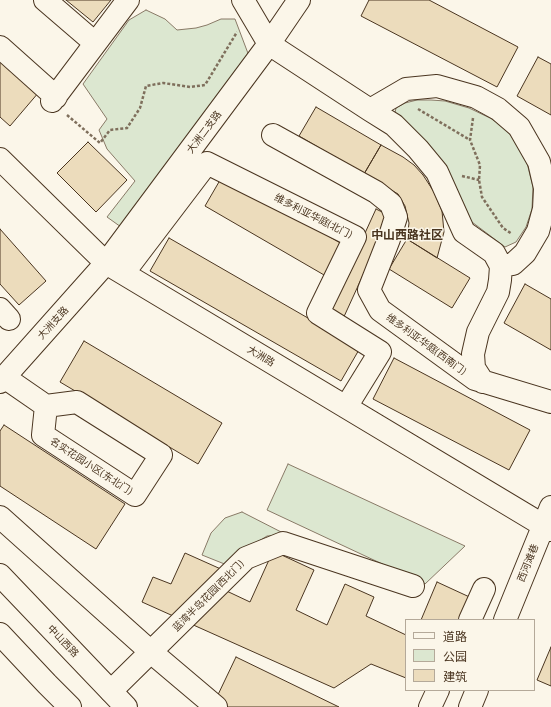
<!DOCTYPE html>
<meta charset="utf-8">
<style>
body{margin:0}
#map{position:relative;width:551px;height:707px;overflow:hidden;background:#fbf6e9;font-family:Barlow,"Noto Sans SC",sans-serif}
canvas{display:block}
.legend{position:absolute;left:405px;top:619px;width:130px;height:72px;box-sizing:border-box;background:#fbf6e9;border:1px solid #b4a999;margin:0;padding:5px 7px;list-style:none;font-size:12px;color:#4a3520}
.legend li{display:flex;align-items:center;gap:8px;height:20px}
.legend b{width:20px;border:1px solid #b4a999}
</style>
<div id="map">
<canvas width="551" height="707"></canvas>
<ul class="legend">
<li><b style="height:5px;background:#fbf6e9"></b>道路</li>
<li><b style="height:11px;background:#dce7d0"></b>公园</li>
<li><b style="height:11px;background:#ecdcbc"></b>建筑</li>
</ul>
</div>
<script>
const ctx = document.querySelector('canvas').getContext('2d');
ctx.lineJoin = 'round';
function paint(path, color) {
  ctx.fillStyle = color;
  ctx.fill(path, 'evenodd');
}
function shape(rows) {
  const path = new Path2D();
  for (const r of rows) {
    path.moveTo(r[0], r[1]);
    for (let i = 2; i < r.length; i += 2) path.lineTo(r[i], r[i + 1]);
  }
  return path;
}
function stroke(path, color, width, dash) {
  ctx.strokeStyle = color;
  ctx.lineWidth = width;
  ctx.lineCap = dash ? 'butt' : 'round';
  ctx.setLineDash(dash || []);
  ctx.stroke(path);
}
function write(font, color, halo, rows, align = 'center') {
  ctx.font = font + ' Barlow,"Noto Sans SC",sans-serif';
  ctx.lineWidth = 3;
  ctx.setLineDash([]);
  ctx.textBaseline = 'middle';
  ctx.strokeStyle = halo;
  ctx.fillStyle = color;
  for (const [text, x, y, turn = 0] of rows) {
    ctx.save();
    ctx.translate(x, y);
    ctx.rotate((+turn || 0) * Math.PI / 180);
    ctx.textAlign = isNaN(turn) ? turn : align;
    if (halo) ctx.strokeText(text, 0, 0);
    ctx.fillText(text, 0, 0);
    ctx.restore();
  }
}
const green = shape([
 [146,10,165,19,177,30,196,28,207,25,221,19,235,19,249,56,121,227,107,217,135,181,107,149,99,130,107,119,83,84,129,20,146,10],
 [417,100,431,100,445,101,469,108,490,118,503,126,513,138,527,163,533,187,532,209,526,227,516,242,505,247,468,219,394,117,396,108,405,103,417,100],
 [288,464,465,546,425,584,267,510,288,464],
 [242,512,287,535,267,536,240,553,227,565,202,555,211,533,225,518,242,512]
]);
const building = shape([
 [66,0,111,0,93,22,66,0],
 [369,0,429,0,518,47,497,87,361,16,369,0],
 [538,57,551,64,551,115,517,96,538,57],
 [0,58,39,92,10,126,0,117,0,58],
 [316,107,381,145,364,174,299,136,316,107],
 [88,142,127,180,96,212,57,173,88,142],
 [381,145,403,157,414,165,423,175,434,192,442,211,444,232,437,258,407,239,409,223,405,206,398,194,364,174,381,145],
 [223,175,349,248,331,279,205,206,223,175],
 [376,209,390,216,342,321,328,314,376,209],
 [0,229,46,281,19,305,0,284,0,229],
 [169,238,360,348,341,381,150,271,169,238],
 [407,239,470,278,452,308,389,269,407,239],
 [525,284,551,299,551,350,504,323,525,284],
 [84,341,222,423,198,464,60,382,84,341],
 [394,358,530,430,509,470,373,399,394,358],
 [4,425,125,504,96,549,0,486,0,431,4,425],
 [273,551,314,570,296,610,327,625,345,584,374,597,366,616,406,635,406,678,371,664,334,688,142,602,153,577,171,584,185,553,223,570,216,586,250,602,273,551],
 [437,582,476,600,467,620,421,620,437,582],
 [551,647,551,686,537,680,551,647],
 [236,657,339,707,227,707,215,701,236,657]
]);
const path = shape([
 [418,109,470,140],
 [67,115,100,143,110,130,127,128,140,108,146,86,163,83,190,87,205,85,237,32],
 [473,118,470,140,480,165,479,180,482,197,503,228,512,234],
 [462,176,479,180]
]);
const minor = shape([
 [45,0,95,43],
 [243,0,269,44,370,110,394,125,418,149,437,172,464,232,494,253,501,266,500,280,498,292,478,332,473,354,474,368,483,382],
 [0,47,56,97],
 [52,101,128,0],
 [370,110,406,89,437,86,476,97,498,109,519,127,539,162,545,188,544,209,538,231,525,253,513,264,501,266],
 [273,135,376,192,391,204,396,217,389,239,369,290,380,310,475,379,551,402],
 [0,159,106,263,551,530],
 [106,263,131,263,207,163,355,237,318,313,380,352,346,407],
 [0,309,9,319],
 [4,377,46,406,43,435,135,495,161,455,77,402,46,406],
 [0,382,106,263,269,44,299,0],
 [0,517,151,652,216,707],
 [470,620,484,589],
 [505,620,551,507],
 [111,691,246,558,283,543,413,586],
 [430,707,438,690],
 [470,707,477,690]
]);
const major = shape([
 [0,575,126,707],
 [0,634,47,684,70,707]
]);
const streetNames = [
 ["大洲二支路",204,132,-53],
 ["维多利亚华庭(北门)",313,216,27],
 ["大洲支路",53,323,-48],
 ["维多利亚华庭(西南门)",426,344,36],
 ["大洲路",261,356,31],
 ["名实花园小区(东北门)",91,466,33],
 ["西河滩巷",528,563,-68],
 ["蓝湾半岛花园(西北门)",208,596,-45],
 ["中山西路",63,641,46]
];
const quarterNames = [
 ["中山西路社区",407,235]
];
paint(green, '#dce7d0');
stroke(green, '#887966', 1);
paint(building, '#ecdcbc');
stroke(building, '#4a3520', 1);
stroke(minor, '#4a3520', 24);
stroke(major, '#4a3520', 24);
stroke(path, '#7f6f5c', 2.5, [3, 2]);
stroke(minor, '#fbf6e9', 22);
stroke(major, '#fbf6e9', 22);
write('10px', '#4a3520', '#fbf6e9', streetNames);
write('bold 12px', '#4a3520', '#fbf6e9', quarterNames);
</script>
